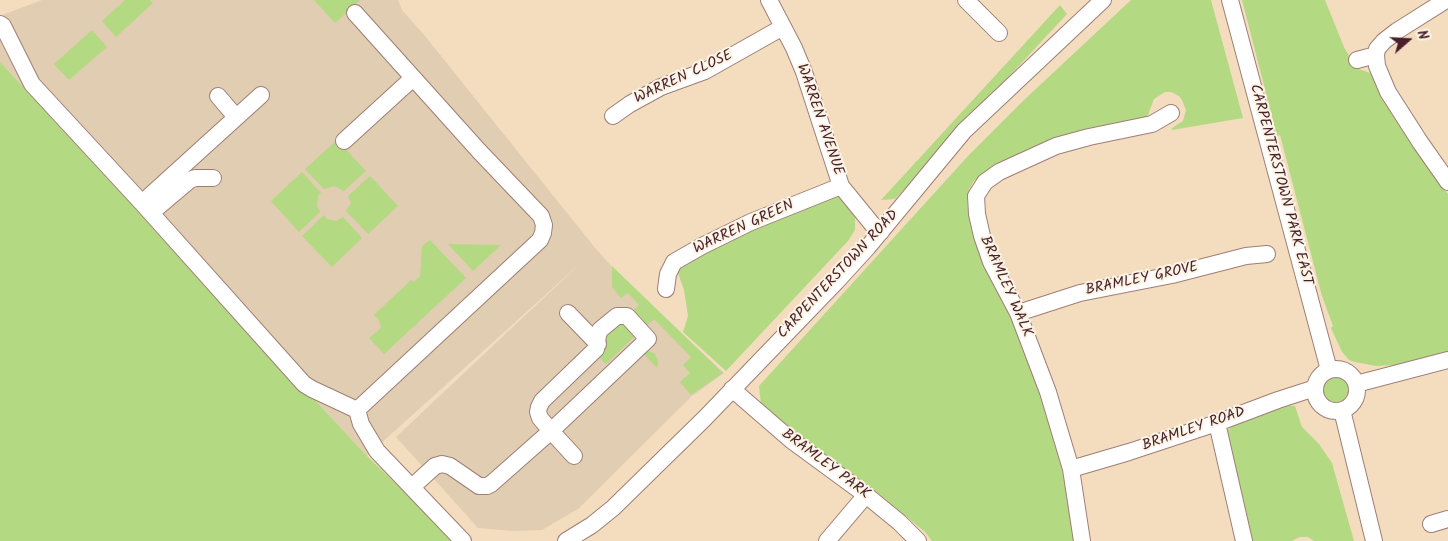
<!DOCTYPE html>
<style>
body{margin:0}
#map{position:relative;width:1448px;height:541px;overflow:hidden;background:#f4ddbf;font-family:Kalam,sans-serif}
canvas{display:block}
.north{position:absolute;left:1383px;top:15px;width:50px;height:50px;-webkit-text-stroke:4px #fcf5e5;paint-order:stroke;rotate:71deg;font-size:14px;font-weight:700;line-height:20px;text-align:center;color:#4a1f2b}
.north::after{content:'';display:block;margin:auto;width:18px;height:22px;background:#4a1f2b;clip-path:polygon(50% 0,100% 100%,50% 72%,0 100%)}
</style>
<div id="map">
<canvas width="1448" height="541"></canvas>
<div class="north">N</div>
</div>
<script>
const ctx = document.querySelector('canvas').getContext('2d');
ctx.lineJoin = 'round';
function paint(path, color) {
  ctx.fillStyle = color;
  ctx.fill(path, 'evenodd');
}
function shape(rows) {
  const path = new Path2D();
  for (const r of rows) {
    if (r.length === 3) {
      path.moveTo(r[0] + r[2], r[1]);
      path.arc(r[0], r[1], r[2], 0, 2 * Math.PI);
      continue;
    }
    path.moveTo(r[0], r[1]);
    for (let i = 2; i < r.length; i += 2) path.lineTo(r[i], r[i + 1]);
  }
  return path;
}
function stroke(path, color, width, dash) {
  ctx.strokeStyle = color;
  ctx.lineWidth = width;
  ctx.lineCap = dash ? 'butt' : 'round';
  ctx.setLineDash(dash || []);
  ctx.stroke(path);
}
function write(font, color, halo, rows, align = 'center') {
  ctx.font = font + ' Kalam,sans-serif';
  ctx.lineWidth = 4;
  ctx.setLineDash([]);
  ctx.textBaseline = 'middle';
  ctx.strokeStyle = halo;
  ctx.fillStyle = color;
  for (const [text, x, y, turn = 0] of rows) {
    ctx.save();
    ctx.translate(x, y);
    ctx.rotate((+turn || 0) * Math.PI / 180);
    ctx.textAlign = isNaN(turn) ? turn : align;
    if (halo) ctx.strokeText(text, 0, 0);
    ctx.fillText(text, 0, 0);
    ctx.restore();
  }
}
const built = shape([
 [42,0,398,0,402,10,425,36,596,249,624,280,724,373,692,396,578,509,542,530,513,531,478,528,396,437,584,260,367,456,0,62,0,16]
]);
const green = shape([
 [125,0,150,0,153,3,116,37,102,21],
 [314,0,360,0,335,23],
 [1131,0,1211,0,1243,118,1172,130,1172,128,1183,121,1186,110,1182,100,1179,96,1171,92,1165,92,1154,99,1148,115,1142,119,1101,126,1055,138,991,167,974,181,969,189,967,199,968,211,976,240,1033,368,1050,422,1062,470,1071,513,1074,541,932,541,925,532,866,483,834,463,794,433,761,405,759,386,968,156,1024,100],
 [1242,0,1325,0,1344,47,1356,68,1370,73,1374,77,1400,125,1416,151,1448,194,1448,352,1395,365,1376,366,1355,362,1349,360,1342,352,1331,328,1333,326,1322,296,1280,135,1277,136],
 [1060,5,1067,14,895,199,881,200],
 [92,30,107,47,69,80,54,64],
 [0,62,367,456,419,506,453,541,0,541],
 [337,140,366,171,344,191,334,186,324,189,305,169],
 [302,172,321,193,318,196,317,206,320,212,299,232,271,201],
 [370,176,398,206,368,234,346,211,351,203,348,196],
 [836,195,841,198,847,205,855,217,855,230,848,241,726,371,683,332,688,316,684,290,678,273,679,268,711,247],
 [324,215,327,219,336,221,343,217,362,238,332,267,302,236],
 [430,240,466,278,384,354,369,338,381,328,379,320,374,315,411,280,414,282,420,276,422,246],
 [448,244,501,245,473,271],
 [612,266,723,373,691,395,680,382,690,373,683,365,691,357,654,319,646,326,632,312,639,305,628,293,621,298,612,287],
 [616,325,623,325,635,336,606,364,599,357,607,332],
 [647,350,655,354,657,359,658,363,657,368,643,353],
 [1336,389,13],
 [1286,405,1295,406,1302,427,1319,444,1332,463,1354,541,1314,541,1308,537,1300,537,1292,541,1250,541,1226,432,1236,423]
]);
const minor = shape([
 [769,0,794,48,804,72,841,186,872,224,881,232],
 [966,0,999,33],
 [1230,0,1329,370],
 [355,13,479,151,541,216,544,225,543,233,540,240,357,410,361,424,377,451,463,541],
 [0,24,3,26,32,84,142,203,304,384,312,389,357,410],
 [1376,55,1377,66,1388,92,1420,142,1448,182],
 [1357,60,1376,55,1377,49,1384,41,1397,31,1446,0],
 [218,96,236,117],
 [613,116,630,104,661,87,705,71,783,27],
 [344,141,413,78],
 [142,203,261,95],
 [151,213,190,180,195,178,213,178],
 [666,289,668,274,674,262,702,246,751,222,841,186],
 [568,313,598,344],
 [1018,313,1080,293,1172,275,1246,256,1267,254],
 [1336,390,21],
 [1356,384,1448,360],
 [732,389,791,440,866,495,899,522,918,541],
 [1342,410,1374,541],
 [1217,423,1244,541],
 [1071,469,1129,452,1217,423,1278,400,1315,388],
 [412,487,435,466,442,464,450,466,479,486,487,486,491,484,551,431,648,339,627,316,617,316,600,330,598,335,596,349,542,401,539,407,538,412,540,418,551,431,574,456],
 [1431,524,1448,519],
 [566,541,592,525,613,508,705,418,836,282,868,247,964,131,1103,0],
 [827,541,866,495],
 [1082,541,1071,469,1048,392,1018,313,991,262,982,236,977,214,976,196,985,182,999,172,1056,146,1089,137,1152,124,1171,113]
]);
const streetNames = [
 ["WARREN CLOSE",684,78,-25],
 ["WARREN AVENUE",819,120,71],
 ["CARPENTERSTOWN PARK EAST",1280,185,75],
 ["WARREN GREEN",744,228,-25],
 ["CARPENTERSTOWN ROAD",839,275,-47],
 ["BRAMLEY GROVE",1142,280,-12],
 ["BRAMLEY WALK",1005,287,66],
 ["BRAMLEY ROAD",1194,430,-19],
 ["BRAMLEY PARK",825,465,37]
];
paint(built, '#e1cdb1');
paint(green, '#b4d983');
stroke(minor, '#9f7e75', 18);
stroke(minor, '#fff', 16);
write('15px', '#4a1f2b', '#fcf5e5', streetNames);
</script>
